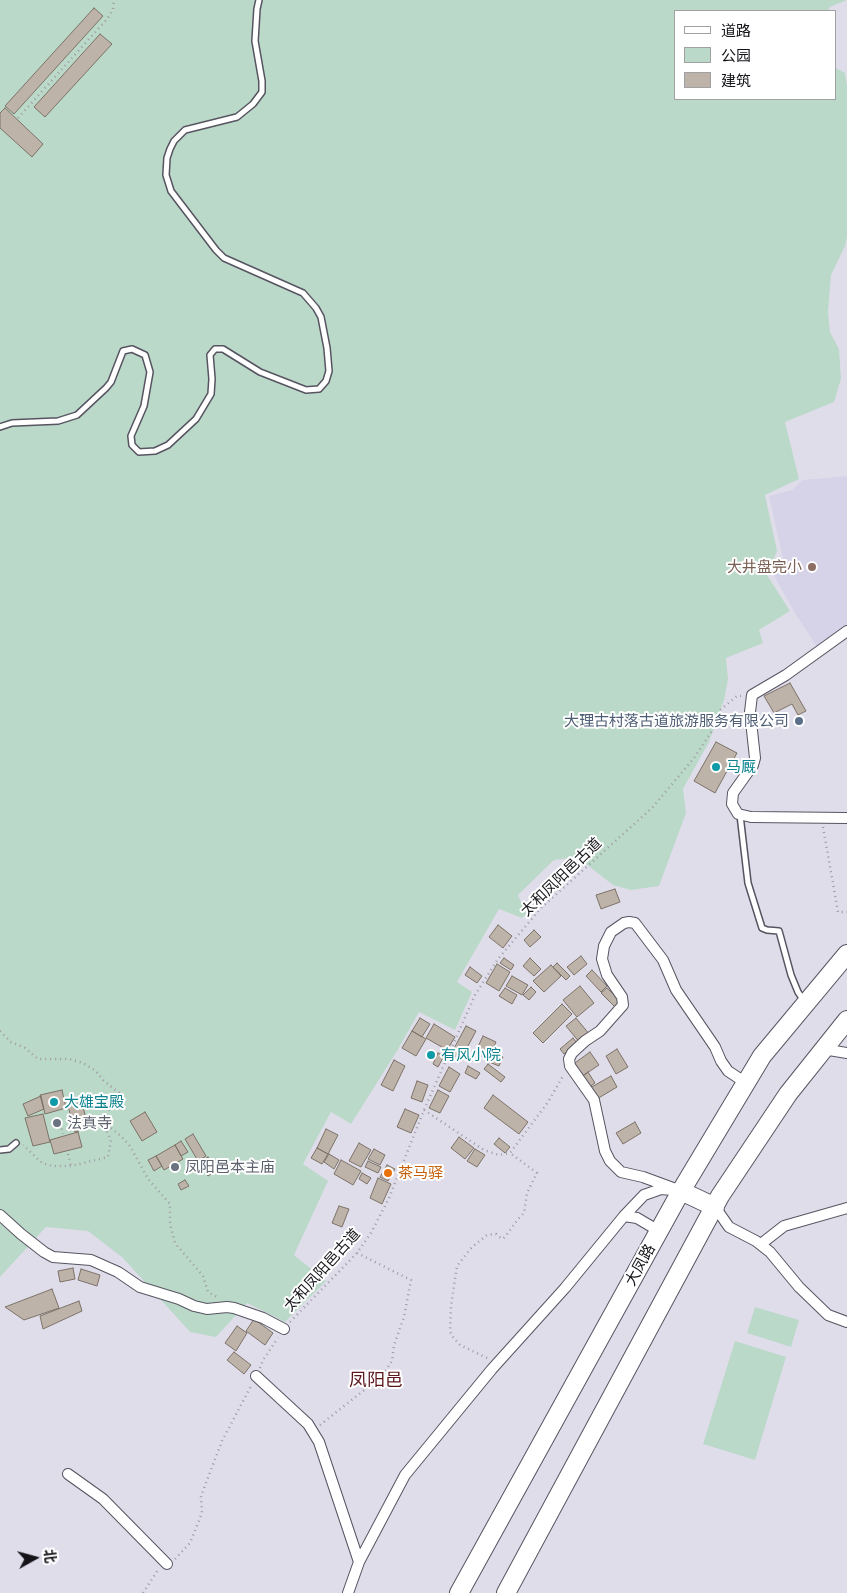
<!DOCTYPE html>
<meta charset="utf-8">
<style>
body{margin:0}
#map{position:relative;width:847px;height:1593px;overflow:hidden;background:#e0ddeb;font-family:Ubuntu,"Noto Sans SC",sans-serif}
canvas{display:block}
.legend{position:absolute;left:674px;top:10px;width:162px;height:90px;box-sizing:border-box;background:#fff;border:1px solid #a1a1a3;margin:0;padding:6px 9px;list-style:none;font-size:15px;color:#151318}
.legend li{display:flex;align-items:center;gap:10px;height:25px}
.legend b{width:25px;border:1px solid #a1a1a3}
.north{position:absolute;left:10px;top:1533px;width:50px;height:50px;-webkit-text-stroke:4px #fff;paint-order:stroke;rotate:83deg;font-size:14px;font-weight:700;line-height:20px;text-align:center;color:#151318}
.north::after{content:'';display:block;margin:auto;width:18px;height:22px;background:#151318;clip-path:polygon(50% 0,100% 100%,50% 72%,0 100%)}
</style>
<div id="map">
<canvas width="847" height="1593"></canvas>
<ul class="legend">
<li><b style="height:6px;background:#fff"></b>道路</li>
<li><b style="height:14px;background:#bbd9c9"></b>公园</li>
<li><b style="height:14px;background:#beb3a8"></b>建筑</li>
</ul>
<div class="north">北</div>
</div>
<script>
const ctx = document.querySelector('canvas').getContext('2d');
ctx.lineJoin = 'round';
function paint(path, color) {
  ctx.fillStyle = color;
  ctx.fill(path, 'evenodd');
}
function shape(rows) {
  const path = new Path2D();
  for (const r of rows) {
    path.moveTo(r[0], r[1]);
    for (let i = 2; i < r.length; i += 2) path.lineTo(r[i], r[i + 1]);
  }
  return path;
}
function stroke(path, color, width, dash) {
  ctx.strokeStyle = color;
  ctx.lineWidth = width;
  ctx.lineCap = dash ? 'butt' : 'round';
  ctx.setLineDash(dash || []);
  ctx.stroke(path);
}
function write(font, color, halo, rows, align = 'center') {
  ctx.font = font + ' Ubuntu,"Noto Sans SC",sans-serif';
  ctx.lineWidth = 4;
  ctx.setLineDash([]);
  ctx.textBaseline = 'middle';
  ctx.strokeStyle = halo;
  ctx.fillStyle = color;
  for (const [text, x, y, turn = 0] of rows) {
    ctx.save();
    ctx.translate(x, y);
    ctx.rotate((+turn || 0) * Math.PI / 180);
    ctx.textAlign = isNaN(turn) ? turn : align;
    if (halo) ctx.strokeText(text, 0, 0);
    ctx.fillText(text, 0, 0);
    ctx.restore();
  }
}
const education = shape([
 [847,476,847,626,817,647,795,613,773,574,783,559,769,496,792,490,803,480]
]);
const green = shape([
 [0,0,847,0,830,7,828,11,676,11,676,99,836,99,836,68,845,73,847,87,847,237,845,246,831,275,828,312,830,332,839,349,841,379,834,402,785,422,799,479,765,495,777,551,767,575,790,611,759,630,763,643,726,658,728,679,724,700,709,742,683,789,686,813,659,886,631,890,613,885,577,857,554,860,518,895,526,914,522,918,499,909,457,982,472,992,455,1030,419,1012,397,1051,351,1124,331,1112,303,1164,328,1181,294,1255,326,1281,285,1322,247,1303,216,1337,190,1332,123,1258,88,1231,46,1227,0,1277],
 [755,1307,799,1320,791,1347,747,1333],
 [735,1341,786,1357,755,1460,703,1444]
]);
const building = shape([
 [94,8,103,16,14,114,5,106,94,8],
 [100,34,112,44,45,117,34,107,100,34],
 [5,108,43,144,32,157,0,128,0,113,5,108],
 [790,683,806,711,798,715,792,704,774,713,764,696,790,683],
 [716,742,737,753,715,793,694,781,716,742],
 [615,889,620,902,601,909,596,895,615,889],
 [498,925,512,936,503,948,489,937,498,925],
 [534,930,541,937,530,947,524,940,534,930],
 [581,956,587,964,574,975,567,967,581,956],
 [504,958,514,965,511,970,500,963,504,958],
 [530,958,541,969,534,976,523,966,530,958],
 [557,963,570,976,566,980,553,967,557,963],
 [497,964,510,972,499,991,486,983,497,964],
 [551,965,561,976,544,992,533,981,551,965],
 [470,967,482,976,477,983,465,975,470,967],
 [592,970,607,986,601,992,586,976,592,970],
 [512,976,528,985,522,995,506,986,512,976],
 [580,986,594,1003,577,1017,563,1000,580,986],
 [531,987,536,992,529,1000,523,995,531,987],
 [505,988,517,995,512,1004,499,996,505,988],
 [607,988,621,1001,615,1007,601,993,607,988],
 [562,1004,572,1014,543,1043,533,1033,562,1004],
 [420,1018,430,1024,422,1037,412,1031,420,1018],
 [576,1018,590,1035,580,1043,566,1026,576,1018],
 [434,1024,455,1037,447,1050,426,1038,434,1024],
 [466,1026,476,1031,461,1059,451,1054,466,1026],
 [412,1031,426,1039,416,1056,402,1048,412,1031],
 [483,1036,496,1042,488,1059,475,1053,483,1036],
 [573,1038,577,1043,564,1054,560,1049,573,1038],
 [617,1049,628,1067,616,1074,606,1056,617,1049],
 [494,1052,503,1057,499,1066,489,1062,494,1052],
 [590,1052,599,1065,581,1077,572,1065,590,1052],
 [438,1053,444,1056,438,1067,433,1064,438,1053],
 [394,1060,405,1066,393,1091,381,1085,394,1060],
 [488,1064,505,1077,501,1082,484,1069,488,1064],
 [468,1066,480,1073,476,1079,465,1073,468,1066],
 [449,1067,460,1074,450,1092,439,1086,449,1067],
 [588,1072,595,1083,588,1088,581,1077,588,1072],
 [611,1076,617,1087,597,1099,590,1088,611,1076],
 [417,1081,428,1085,422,1102,411,1098,417,1081],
 [62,1090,66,1108,45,1114,40,1095,62,1090],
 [438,1090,449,1096,440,1113,429,1108,438,1090],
 [493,1095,528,1122,519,1134,484,1108,493,1095],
 [41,1096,44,1109,28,1116,23,1104,41,1096],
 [82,1102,88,1128,75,1132,68,1106,82,1102],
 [405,1109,419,1115,411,1133,397,1127,405,1109],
 [145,1112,157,1132,142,1141,130,1121,145,1112],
 [43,1114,50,1142,33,1146,25,1118,43,1114],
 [635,1122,641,1133,623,1144,616,1133,635,1122],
 [326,1129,338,1135,328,1154,317,1148,326,1129],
 [78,1132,82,1147,54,1154,50,1140,78,1132],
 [193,1134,206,1156,198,1161,185,1139,193,1134],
 [459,1137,474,1148,465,1159,451,1148,459,1137],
 [499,1138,510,1147,505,1153,494,1144,499,1138],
 [181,1141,188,1152,181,1156,175,1145,181,1141],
 [359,1143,371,1150,361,1167,349,1161,359,1143],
 [175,1145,183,1159,164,1170,156,1156,175,1145],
 [317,1148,328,1154,322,1164,311,1158,317,1148],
 [374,1149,385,1155,380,1165,368,1159,374,1149],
 [475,1149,485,1155,477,1167,467,1161,475,1149],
 [329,1154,339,1160,334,1169,324,1162,329,1154],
 [156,1156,162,1166,154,1171,148,1160,156,1156],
 [208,1157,216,1171,208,1176,199,1162,208,1157],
 [341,1160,361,1171,353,1185,334,1174,341,1160],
 [368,1161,381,1167,378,1173,365,1167,368,1161],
 [387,1165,395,1169,388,1181,380,1177,387,1165],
 [362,1173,371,1178,367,1184,359,1179,362,1173],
 [378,1178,391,1184,382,1204,370,1198,378,1178],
 [185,1180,189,1186,181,1190,178,1184,185,1180],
 [339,1206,349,1209,342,1227,332,1223,339,1206],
 [73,1268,75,1279,60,1282,58,1271,73,1268],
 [81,1269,100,1275,97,1286,78,1280,81,1269],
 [52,1289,59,1308,24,1320,5,1307,52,1289],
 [79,1301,82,1311,43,1329,40,1316,79,1301],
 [254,1319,273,1333,265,1345,246,1331,254,1319],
 [237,1326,247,1333,236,1351,225,1343,237,1326],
 [234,1352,251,1365,244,1374,227,1360,234,1352]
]);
const path = shape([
 [18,118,108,18,113,9,114,0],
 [823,827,838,912,847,912],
 [0,1031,11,1042,25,1048,38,1059,69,1059,83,1063,96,1071,103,1080,119,1093,102,1121,111,1140,108,1157,71,1166,52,1166,42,1163,23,1145],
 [424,1110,484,1150,499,1155,510,1153,548,1102,563,1076],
 [59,1119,63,1134],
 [103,1122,121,1136,130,1146,148,1179,170,1204,170,1224,175,1243,203,1276,208,1292,217,1297],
 [68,1154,71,1166],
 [290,1322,357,1253,371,1233,389,1198,424,1110,475,995,498,959,541,908,652,808,694,758,716,725,720,710,737,696,741,696],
 [487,1358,460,1345,452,1336,450,1331,451,1306,457,1266,472,1247,487,1235,496,1234,502,1239,505,1237,518,1219,524,1213,527,1193,537,1173,510,1153],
 [260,1368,263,1360,278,1338],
 [320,1425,382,1376,392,1361,394,1345,404,1317,411,1280,357,1253],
 [175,1559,190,1543,202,1513,201,1496,222,1441,251,1386],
 [143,1593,158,1570]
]);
const lane = shape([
 [0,427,12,423,58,421,77,415,106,388,111,382,123,351,132,349,145,355,150,372,144,406,131,436,132,445,139,452,155,451,168,445,196,419,211,394,212,379,210,355,215,349,223,349,260,372,306,390,319,389,326,381,329,371,327,348,321,317,316,308,303,293,224,258,216,250,171,191,166,175,167,158,170,149,174,141,185,130,237,117,253,104,262,92,262,81,255,41,257,9,259,0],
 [740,815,748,883,762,928,767,930,779,931,791,975,798,992,804,1001],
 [0,1150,9,1149,16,1143]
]);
const street = shape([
 [847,631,786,675,752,695,750,712,755,758,753,765,733,793,732,804,738,814,751,817,847,818],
 [823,1049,847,1053],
 [681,1191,643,1177,621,1172,610,1161,605,1151,594,1100,570,1066,569,1059,572,1053,585,1041,600,1031,623,1005,622,997,607,975,602,959,604,946,611,932,624,923,629,922,635,923,663,960,676,990,715,1047,721,1061,728,1071,746,1083],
 [715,1207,729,1227,756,1241,770,1252,799,1287,828,1315,847,1322],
 [0,1215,21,1234,44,1252,53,1257,91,1260,118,1272,140,1287,179,1299,194,1306,207,1309,227,1307,234,1308,263,1318,284,1329],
 [624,1216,637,1218,659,1231],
 [761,1244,784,1226,847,1208],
 [256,1376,308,1424,319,1442,359,1562],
 [68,1474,103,1499,167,1564],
 [348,1593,359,1562,405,1475,492,1369,565,1288,624,1216,644,1195,661,1189,672,1190]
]);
const highway = shape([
 [681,1191,715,1207],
 [459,1593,681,1191,762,1056,847,954],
 [506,1593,720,1196,788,1094,847,1020]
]);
const markers = [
 [812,567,5,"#8d6e63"],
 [799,721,5,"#5c6f8a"],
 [716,767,5,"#0f9aa8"],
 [431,1055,5,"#0f9aa8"],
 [54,1102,5,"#0f9aa8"],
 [57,1123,5,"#6b7280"],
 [175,1167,5,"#6b7280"],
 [388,1173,5,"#e8710a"]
];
const educationNames = [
 ["大井盘完小",802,567]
];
const serviceNames = [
 ["大理古村落古道旅游服务有限公司",789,721]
];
const cultureNames = [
 ["马厩",726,767],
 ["有风小院",441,1055],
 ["大雄宝殿",64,1102]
];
const streetNames = [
 ["太和凤阳邑古道",561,877,-44],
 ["大凤路",640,1265,-61],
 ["太和凤阳邑古道",322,1270,-48]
];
const worshipNames = [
 ["法真寺",67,1123],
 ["凤阳邑本主庙",185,1167]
];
const foodNames = [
 ["茶马驿",398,1173]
];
const quarterNames = [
 ["凤阳邑",376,1380]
];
paint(education, '#d6d2e8');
paint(green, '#bbd9c9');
paint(building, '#beb3a8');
stroke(building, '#7c7268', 1);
stroke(lane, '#575461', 8);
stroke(street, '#575461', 12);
stroke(highway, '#575461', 20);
stroke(path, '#9d9aa5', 2.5, [1, 4]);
stroke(lane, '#fff', 5);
stroke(street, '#fff', 10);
stroke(highway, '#fff', 18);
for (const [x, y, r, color] of markers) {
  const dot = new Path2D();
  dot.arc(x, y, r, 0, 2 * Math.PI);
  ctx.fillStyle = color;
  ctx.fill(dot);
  stroke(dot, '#fff', 2);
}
write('15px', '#785e54', '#fff', educationNames, 'right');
write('15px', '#4e5e75', '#fff', serviceNames, 'right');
write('15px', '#0d838f', '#fff', cultureNames, 'left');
write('15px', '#151318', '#fff', streetNames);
write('15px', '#5b616d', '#fff', worshipNames, 'left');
write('15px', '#c56008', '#fff', foodNames, 'left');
write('18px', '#5c171c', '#fff', quarterNames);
</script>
